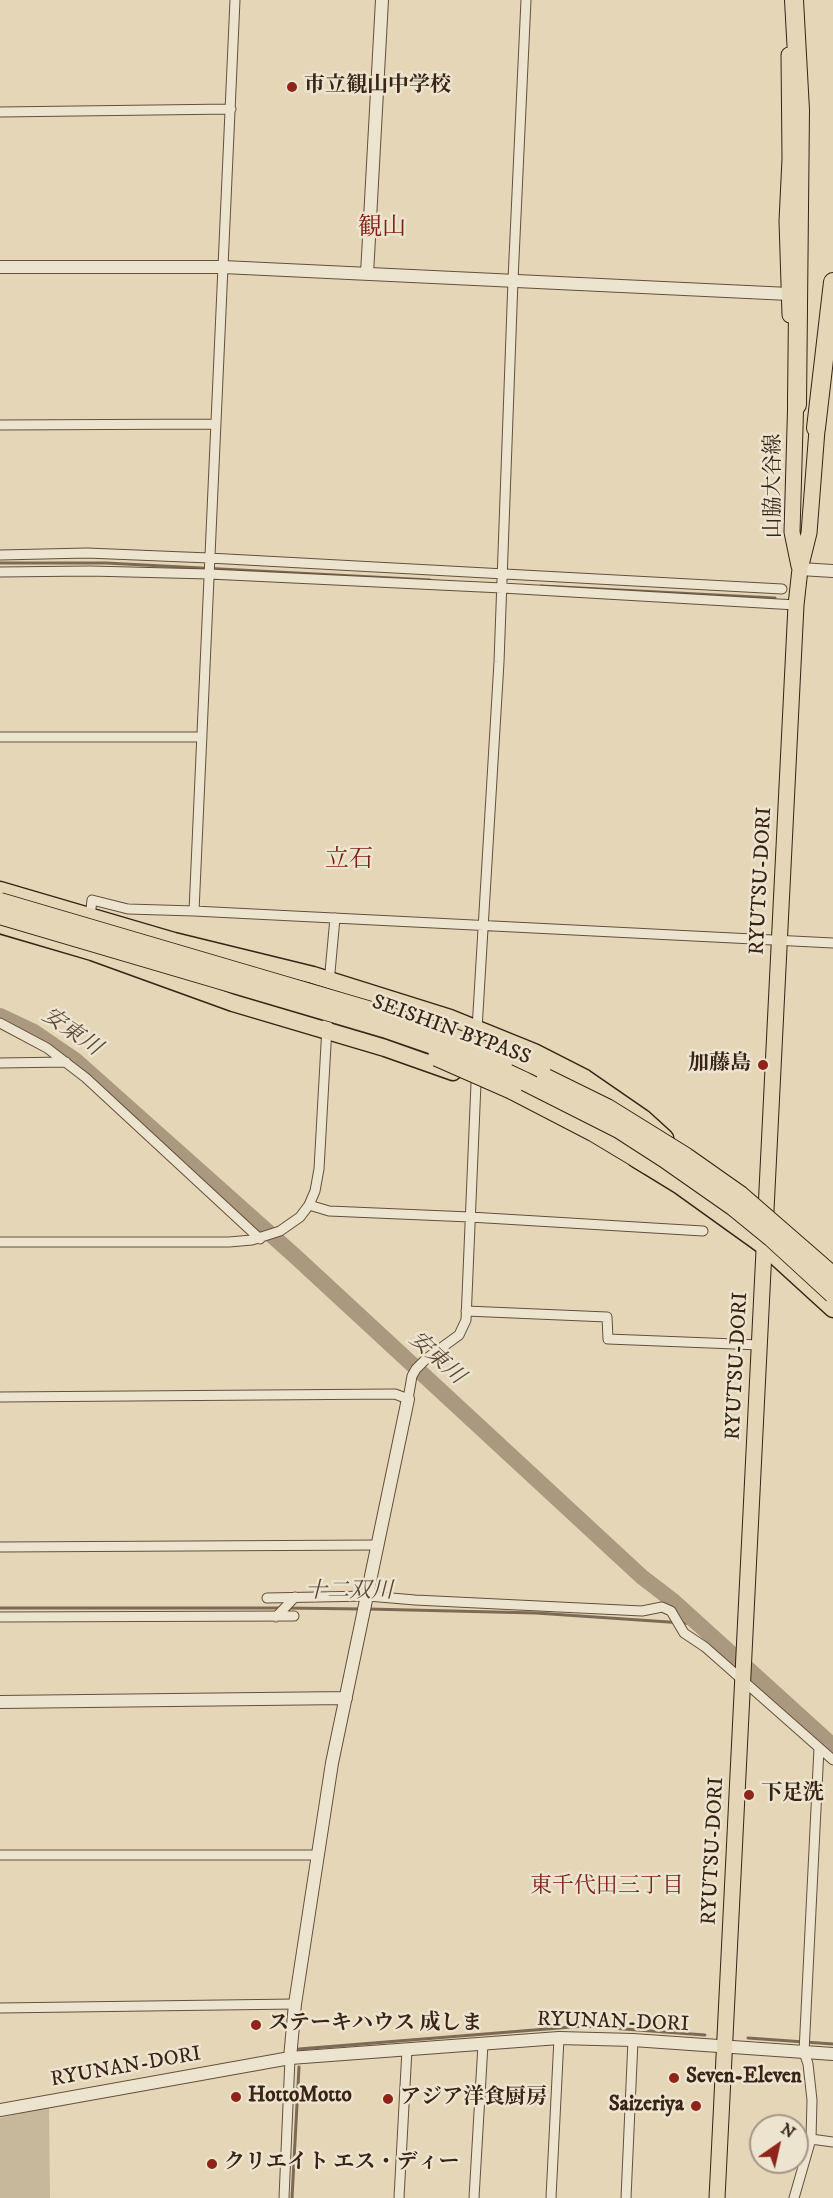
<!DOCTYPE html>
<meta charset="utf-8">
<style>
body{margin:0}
#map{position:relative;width:833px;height:2198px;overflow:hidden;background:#e4d6b6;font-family:"IM FELL DW Pica",serif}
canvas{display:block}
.north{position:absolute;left:749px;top:2114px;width:60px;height:60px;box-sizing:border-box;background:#ede4d0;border:2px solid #a59785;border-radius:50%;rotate:34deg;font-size:16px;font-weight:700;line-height:24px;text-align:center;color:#382315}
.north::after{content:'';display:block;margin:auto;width:21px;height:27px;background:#8f2418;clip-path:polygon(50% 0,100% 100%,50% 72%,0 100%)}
</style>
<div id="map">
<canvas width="833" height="2198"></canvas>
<div class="north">N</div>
</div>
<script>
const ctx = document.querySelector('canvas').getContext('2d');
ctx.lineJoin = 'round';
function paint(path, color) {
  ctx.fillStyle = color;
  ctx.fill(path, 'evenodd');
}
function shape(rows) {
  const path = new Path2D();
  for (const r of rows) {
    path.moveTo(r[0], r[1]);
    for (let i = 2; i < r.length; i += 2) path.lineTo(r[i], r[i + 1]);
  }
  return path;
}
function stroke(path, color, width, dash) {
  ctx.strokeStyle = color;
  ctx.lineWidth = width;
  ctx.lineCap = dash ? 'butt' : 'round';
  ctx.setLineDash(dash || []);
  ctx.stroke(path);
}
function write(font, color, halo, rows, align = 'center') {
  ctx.font = font + ' "IM FELL DW Pica","Noto Serif JP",serif';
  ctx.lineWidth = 5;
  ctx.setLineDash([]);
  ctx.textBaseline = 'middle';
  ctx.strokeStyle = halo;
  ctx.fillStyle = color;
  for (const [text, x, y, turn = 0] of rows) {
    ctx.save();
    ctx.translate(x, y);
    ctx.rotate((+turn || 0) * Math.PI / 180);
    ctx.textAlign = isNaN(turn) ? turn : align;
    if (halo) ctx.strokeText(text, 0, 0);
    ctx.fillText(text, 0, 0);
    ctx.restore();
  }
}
const green = shape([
 [49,2107,50,2198,0,2198,0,2118]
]);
const stream = shape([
 [0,563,106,563,430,580],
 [541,586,775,598],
 [0,1608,280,1608],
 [287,1608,361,1609],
 [368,1609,536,1613,698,1624],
 [748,2038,833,2044],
 [299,2049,584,2026,705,2035],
 [292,2198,299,2067]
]);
const river = shape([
 [0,1016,34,1032,75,1060,296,1257,642,1577,672,1600,833,1746]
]);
const minor = shape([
 [0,112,231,109],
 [0,425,216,424],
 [0,555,87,553,209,558,782,589],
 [0,572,90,571,209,574,502,588,796,605],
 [0,737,202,737],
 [194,911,235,0],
 [90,917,92,900,128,909,194,911,833,943],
 [329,983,335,918],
 [0,1023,47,1048,86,1078,260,1239],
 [477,1029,499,662,513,280,526,0],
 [0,1063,66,1062],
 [309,1205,329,1211,470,1217,703,1231],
 [0,1242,229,1242,252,1240,280,1231,300,1217,309,1205,315,1191,319,1169,328,1009],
 [466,1311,607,1317,608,1339,760,1345],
 [0,1397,395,1394,408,1399,412,1376,416,1369,426,1359,459,1335,466,1320,476,1083],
 [0,1547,378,1545],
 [267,1598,368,1596,415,1600,642,1611,662,1607,671,1611,684,1633,705,1647,833,1760],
 [0,1617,294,1616],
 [276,1617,295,1597],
 [0,1855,317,1855],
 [0,2008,295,2004],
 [811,2139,833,2142],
 [284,2198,290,2058],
 [399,2198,407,2049],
 [474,2198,483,2044],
 [551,2198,559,2038],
 [626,2198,633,2040],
 [794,2198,811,2139,812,2100,808,2064,804,2052,819,1748]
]);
const tertiary = shape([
 [0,267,223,267,789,294],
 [367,274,382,0],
 [800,569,833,571],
 [0,1702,346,1698],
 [290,2058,295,2004,332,1763,408,1399],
 [0,2110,290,2058,559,2038,633,2040,833,2054]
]);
const primary = shape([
 [789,55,790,159,787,221,790,315],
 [796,393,792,532,799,566],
 [717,2198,796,605,800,569,809,533,818,417]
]);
const trunk = shape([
 [0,890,174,941,313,975,450,1018,534,1052,585,1078,643,1118,665,1138],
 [0,925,92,952,233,1003,385,1048,453,1072],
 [636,1159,680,1186,765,1247,833,1309]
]);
const motorway = shape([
 [794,0,800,110,797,405],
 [816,428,833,282],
 [493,1045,565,1081],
 [512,1090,593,1132,648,1165]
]);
const motorwayBridge = shape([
 [0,902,388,1016,445,1034,505,1059],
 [0,915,384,1028,485,1063,526,1082,619,1129,664,1158,734,1207,772,1238,833,1294],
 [437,1057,512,1090],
 [546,1078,607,1108,686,1157,740,1195,833,1276]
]);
const markers = [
 [292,87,6,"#8f2418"],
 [763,1065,6,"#8f2418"],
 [749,1795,6,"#8f2418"],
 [256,2025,6,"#8f2418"],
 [674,2078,6,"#8f2418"],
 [236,2097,6,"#8f2418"],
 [388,2099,6,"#8f2418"],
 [696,2106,6,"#8f2418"],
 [212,2164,6,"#8f2418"]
];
const poiNames = [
 ["市立観山中学校",304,87],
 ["加藤島",751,1065,"right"],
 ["下足洗",761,1795],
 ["ステーキハウス 成しま",268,2025],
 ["Seven-Eleven",686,2078],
 ["HottoMotto",248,2097],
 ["アジア洋食厨房",400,2099],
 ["Saizeriya",684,2106,"right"],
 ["クリエイト エス・ディー",224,2164]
];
const streetNames = [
 ["山脇大谷線",775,486,-90],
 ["RYUTSU-DORI",762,881,-87],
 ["SEISHIN BYPASS",451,1031,20],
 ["RYUTSU-DORI",738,1366,-87],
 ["RYUTSU-DORI",714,1851,-87],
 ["RYUNAN-DORI",613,2023,2],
 ["RYUNAN-DORI",126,2068,-10]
];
const waterNames = [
 ["安東川",71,1033,35],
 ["安東川",436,1359,42],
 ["十二双川",349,1592]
];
const neighbourhoodNames = [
 ["東千代田三丁目",607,1887]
];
const quarterNames = [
 ["観山",382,229],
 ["立石",349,861]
];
paint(green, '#c7b89b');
stroke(stream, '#7c6a55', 3);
stroke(river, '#aa997f', 16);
stroke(minor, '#63503d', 11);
stroke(tertiary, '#63503d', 14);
stroke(primary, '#382315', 17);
stroke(trunk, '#382315', 19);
stroke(motorway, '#382315', 20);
stroke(minor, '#ede4d0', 9);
stroke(tertiary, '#ede4d0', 12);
stroke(primary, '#e4d6b6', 15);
stroke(trunk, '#e4d6b6', 16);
stroke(motorway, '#e4d6b6', 18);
stroke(motorwayBridge, '#382315', 20, []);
stroke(motorwayBridge, '#e4d6b6', 18);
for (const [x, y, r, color] of markers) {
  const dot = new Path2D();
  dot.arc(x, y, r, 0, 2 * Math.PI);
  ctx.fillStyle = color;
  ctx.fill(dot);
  stroke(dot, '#ede4d0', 2);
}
write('bold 21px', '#382315', '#ede4d0', poiNames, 'left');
write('21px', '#382315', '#ede4d0', streetNames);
write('italic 22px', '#5a4635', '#ede4d0', waterNames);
write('22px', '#7a1f14', '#ede4d0', neighbourhoodNames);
write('24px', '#7a1f14', '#ede4d0', quarterNames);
</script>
